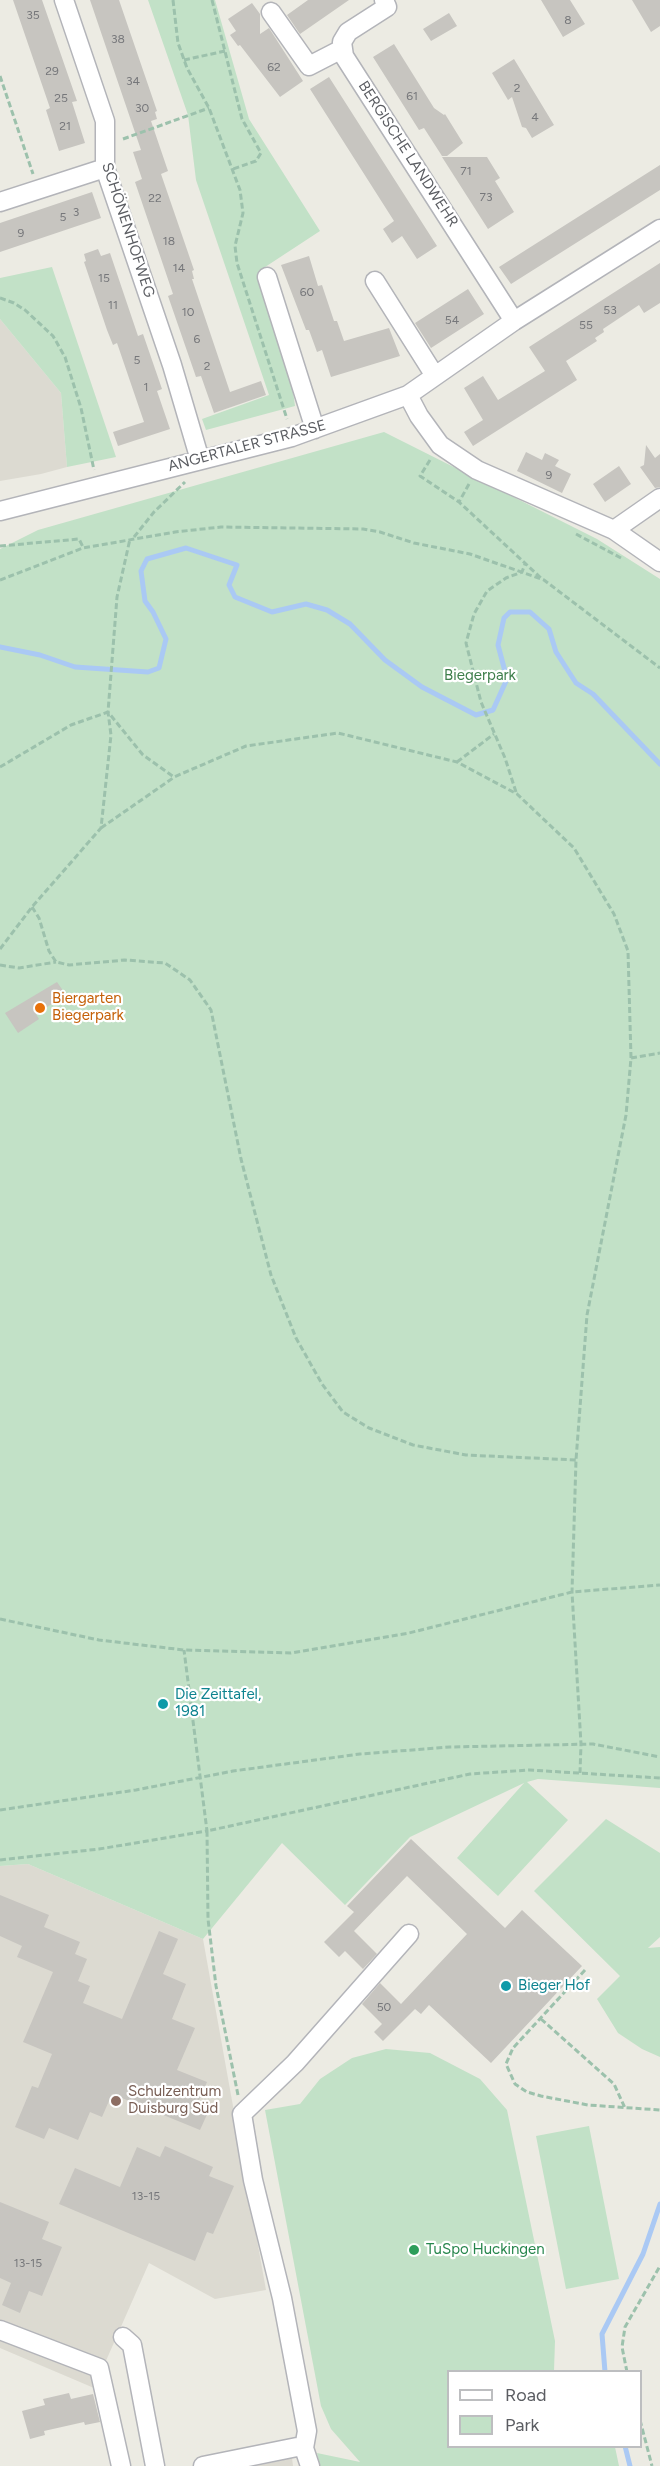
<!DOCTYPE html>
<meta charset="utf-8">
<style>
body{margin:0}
#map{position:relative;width:660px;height:2466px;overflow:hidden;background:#ecebe3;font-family:Figtree,sans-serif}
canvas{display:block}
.legend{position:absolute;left:447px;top:2370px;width:195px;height:78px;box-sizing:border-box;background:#fff;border:2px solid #bdbec0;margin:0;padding:8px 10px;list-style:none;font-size:18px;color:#5b5d62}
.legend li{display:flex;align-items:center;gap:12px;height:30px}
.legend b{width:30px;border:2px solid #bdbec0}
</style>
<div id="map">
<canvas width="660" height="2466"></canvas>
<ul class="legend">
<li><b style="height:8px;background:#fff"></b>Road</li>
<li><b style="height:16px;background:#c2e1c7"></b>Park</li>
</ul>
</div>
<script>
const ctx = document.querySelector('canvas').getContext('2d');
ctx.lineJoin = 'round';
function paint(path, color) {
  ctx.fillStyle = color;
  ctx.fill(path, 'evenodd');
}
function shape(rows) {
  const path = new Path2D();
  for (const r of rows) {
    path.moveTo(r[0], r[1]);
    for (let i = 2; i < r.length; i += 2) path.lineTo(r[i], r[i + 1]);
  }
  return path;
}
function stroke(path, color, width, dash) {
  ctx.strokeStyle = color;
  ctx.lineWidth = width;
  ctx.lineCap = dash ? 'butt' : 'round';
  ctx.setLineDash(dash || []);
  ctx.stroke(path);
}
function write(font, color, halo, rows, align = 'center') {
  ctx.font = font + ' Figtree,sans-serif';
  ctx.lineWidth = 4.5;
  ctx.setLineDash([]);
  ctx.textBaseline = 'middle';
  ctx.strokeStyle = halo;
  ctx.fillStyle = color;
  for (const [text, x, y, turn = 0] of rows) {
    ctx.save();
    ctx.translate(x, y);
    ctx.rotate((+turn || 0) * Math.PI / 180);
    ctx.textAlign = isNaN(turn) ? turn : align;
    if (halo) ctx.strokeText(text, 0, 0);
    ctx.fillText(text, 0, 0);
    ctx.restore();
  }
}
const education = shape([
 [0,319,61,393,67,467,41,474,0,481],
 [28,1864,203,1939,266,2290,215,2299,149,2263,94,2388,0,2348,0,1866],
 [292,2458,293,2466,256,2466]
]);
const green = shape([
 [148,0,215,0,249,119,320,231,259,271,288,354,295,406,206,430,202,419,269,395,196,180,188,115],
 [52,267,116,457,67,467,61,393,0,319,0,278],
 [384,432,597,539,660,579,660,1788,538,1779,527,1782,568,1820,498,1896,457,1858,524,1783,410,1837,345,1905,282,1843,203,1939,28,1864,0,1866,0,549,38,530],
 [606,1819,660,1853,660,1937,648,1948,660,1947,660,2057,642,2049,618,2033,597,1999,620,1976,534,1891],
 [386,2049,430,2053,480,2079,507,2110,555,2341,554,2371,448,2372,448,2446,615,2447,619,2466,320,2466,317,2453,360,2462,331,2429,321,2406,265,2110,300,2104,320,2079,352,2058],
 [589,2126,619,2279,566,2289,536,2136]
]);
const stream = shape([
 [0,647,40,655,75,667,148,672,159,668,166,639,153,612,145,601,141,571,147,559,186,548,237,565,229,585,235,597,272,612,306,604,327,610,350,624,385,660,422,687,476,715,493,710,507,679,498,645,504,618,510,612,530,612,549,629,556,652,576,683,593,694,660,764],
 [605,2372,602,2334,643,2254,660,2204],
 [625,2446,630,2466]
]);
const building = shape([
 [13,0,42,0,77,101,72,102,85,143,59,151,46,110,50,108],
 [90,0,119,0,157,111,155,112,157,119,151,121,168,171,161,174,194,270,192,271,194,279,192,279,230,392,261,381,266,395,214,413,201,376,196,377,168,296,173,294,135,182,142,179,133,152,141,150],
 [308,0,349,0,300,34,287,15],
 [541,0,570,0,585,24,563,37],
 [632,0,660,0,660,26,651,32],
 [252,3,260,14,260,34,269,28,303,81,280,97,240,45,238,46,230,35,236,31,228,19],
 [449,13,457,26,431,41,423,29],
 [394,44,434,108,444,115,445,114,463,143,447,156,442,156,424,128,419,130,373,57],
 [514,59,554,125,532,138,526,128,522,127,512,97,508,100,492,73],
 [329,77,437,246,417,259,402,236,392,243,383,229,394,221,310,89],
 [442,157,487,157,500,178,495,181,514,212,488,229],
 [660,165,660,190,511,284,499,267],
 [92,192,101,218,0,252,0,223],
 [98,249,101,256,110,253,138,336,143,334,162,389,157,391,170,429,118,446,113,432,144,422,117,343,113,345,107,330,84,262,86,261,84,254],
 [309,256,318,286,322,285,334,321,337,321,344,341,389,328,400,356,331,377,322,350,317,352,309,330,306,330,281,265],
 [660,263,660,303,644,313,639,305,603,329,604,332,595,338,597,341,566,361,577,380,473,446,464,432,483,420,464,388,483,376,498,400,545,371,529,347],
 [468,289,484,314,431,348,415,323],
 [646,445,655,458,660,454,660,487,655,488,640,467,644,465],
 [526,452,542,460,545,453,559,460,555,466,571,474,562,493,517,471],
 [619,466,631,484,605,502,593,484],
 [57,982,66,995,36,1014,39,1019,18,1033,5,1013],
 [411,1839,505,1928,522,1910,582,1966,491,2063,429,2005,421,2014,415,2009,383,2041,374,2032,382,2024,362,2004,380,1983,401,2004,467,1934,407,1876,354,1931,377,1954,363,1969,345,1951,339,1957,324,1942,354,1912,347,1906],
 [0,1895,49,1915,44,1927,80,1942,75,1954,87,1959,78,1981,90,1986,83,2003,122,2019,159,1931,178,1939,163,1974,186,1984,172,2019,195,2028,177,2070,207,2082,197,2105,209,2110,200,2130,112,2094,102,2117,90,2112,78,2140,49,2128,44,2139,15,2127,32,2086,38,2088,52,2054,23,2042,53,1972,17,1957,22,1946,0,1936],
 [165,2146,213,2167,209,2176,234,2186,213,2234,207,2232,195,2261,59,2204,75,2168,120,2187,137,2147,160,2157],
 [0,2202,49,2222,42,2239,62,2247,42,2296,29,2291,20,2313,2,2305,11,2283,0,2278],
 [69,2393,71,2399,93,2394,100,2422,85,2425,84,2422,44,2431,45,2435,30,2439,22,2411,45,2405,43,2399]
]);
const path = shape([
 [173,0,178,43,187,68,209,108,240,190,243,213,235,246,237,263,287,419],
 [212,0,242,119,261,153,256,161,233,169],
 [184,60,225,51],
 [0,76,33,174],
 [123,139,209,108],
 [0,298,14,303,25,310,53,336,65,357,81,408,94,470],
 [430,460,420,476,459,502],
 [469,484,459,502,541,578],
 [576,534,621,558],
 [134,537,154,512,185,482],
 [0,546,79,539,83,547],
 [0,580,83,548,175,532,221,527,363,529,380,532,414,543,470,554,544,580,660,668],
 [457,762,494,734],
 [0,767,71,725,108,712,117,597,130,539],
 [516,792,505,758,481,702,466,643,474,614,487,591,506,578,522,572,525,564],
 [101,828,173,778],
 [32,907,39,918,49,951,56,962,69,965,125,960,165,963,190,980,211,1010,241,1159,271,1275,296,1338,322,1384,343,1412,369,1428,413,1445,466,1455,576,1460],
 [0,949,32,907,101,828,111,735,108,712,143,755,174,777,246,746,338,733,457,762,517,794,574,848,614,914,628,951,631,1058,626,1115,587,1315,576,1460,572,1592,581,1744,580,1773],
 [0,965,19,968,56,962],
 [631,1058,660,1053],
 [0,1619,99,1640,184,1650,291,1653,409,1633,572,1592,660,1585],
 [0,1810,136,1790,233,1771,360,1754,450,1747,593,1744,660,1757],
 [0,1860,99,1849,207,1831,184,1650],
 [585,1970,513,2048,506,2064,515,2084,527,2092,541,2096,588,2105,660,2110],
 [541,2019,614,2084,625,2108],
 [238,2095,216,1986,208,1919,207,1831,470,1774,529,1770,660,1778],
 [627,2372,622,2347,625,2327,660,2266],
 [640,2420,652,2466]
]);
const minor = shape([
 [64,0,105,121,105,168,172,365,200,460],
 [384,0,387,7,348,32,342,42,344,56,514,321],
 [271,12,309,66,342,49],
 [0,202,105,168],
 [267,277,315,429],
 [375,281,435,376],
 [408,395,419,416,440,445,477,470,614,530,660,562],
 [0,511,292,437,408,395,514,321,660,229],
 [614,530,660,498],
 [0,2330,99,2368,121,2466],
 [123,2337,132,2345,155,2466],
 [304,2448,307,2431,282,2298,253,2180,242,2114,295,2063,409,1934],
 [304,2448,310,2466],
 [203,2466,297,2447,304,2448]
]);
const markers = [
 [40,1008,6,"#e8710a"],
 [163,1704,6,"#0f9aa8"],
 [506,1986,6,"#0f9aa8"],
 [116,2101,6,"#8d6e63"],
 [414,2250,6,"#2e9e5b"]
];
const numberNames = [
 ["35",33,15],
 ["8",568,20],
 ["38",118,39],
 ["62",274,67],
 ["29",52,71],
 ["34",133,81],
 ["2",517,88],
 ["61",412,96],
 ["25",61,98],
 ["30",142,108],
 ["4",535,117],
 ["21",65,126],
 ["71",466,171],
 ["73",486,197],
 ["22",155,198],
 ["3",76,212],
 ["5",63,217],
 ["9",21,233],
 ["18",169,241],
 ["14",179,268],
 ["15",104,278],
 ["60",307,292],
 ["11",113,305],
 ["53",610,310],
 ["10",188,312],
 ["54",452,320],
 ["55",586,325],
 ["6",197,339],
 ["5",137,360],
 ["2",207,366],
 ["1",146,387],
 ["9",549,475],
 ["50",384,2007],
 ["13-15",146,2196],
 ["13-15",28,2263]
];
const streetNames = [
 ["BERGISCHE LANDWEHR",408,154,57],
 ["SCHÖNENHOFWEG",128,230,72],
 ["ANGERTALER STRASSE",247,446,-15]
];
const parkNames = [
 ["Biegerpark",480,676]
];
const foodNames = [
 ["Biergarten",52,999],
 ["Biegerpark",52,1016]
];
const cultureNames = [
 ["Die Zeittafel,",175,1695],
 ["1981",175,1712],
 ["Bieger Hof",518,1986]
];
const educationNames = [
 ["Schulzentrum",128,2092],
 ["Duisburg Süd",128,2109]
];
const leisureNames = [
 ["TuSpo Huckingen",426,2250]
];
paint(education, '#dcdad1');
paint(green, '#c2e1c7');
stroke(stream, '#aac9f4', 5);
paint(building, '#c7c5c0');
stroke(minor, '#b3b4b9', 21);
stroke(path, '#9cc1ac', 3, [6, 3]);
stroke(minor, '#fff', 18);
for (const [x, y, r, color] of markers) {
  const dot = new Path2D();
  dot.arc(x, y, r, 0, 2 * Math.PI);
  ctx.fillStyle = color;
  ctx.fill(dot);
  stroke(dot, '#fff', 2);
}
write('12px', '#76777a', null, numberNames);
write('15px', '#5b5d62', '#fff', streetNames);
write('15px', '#3e7e4b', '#fff', parkNames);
write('15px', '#c56008', '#fff', foodNames, 'left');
write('15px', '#0d838f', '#fff', cultureNames, 'left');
write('15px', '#785e54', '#fff', educationNames, 'left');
write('15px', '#27864d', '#fff', leisureNames, 'left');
</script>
